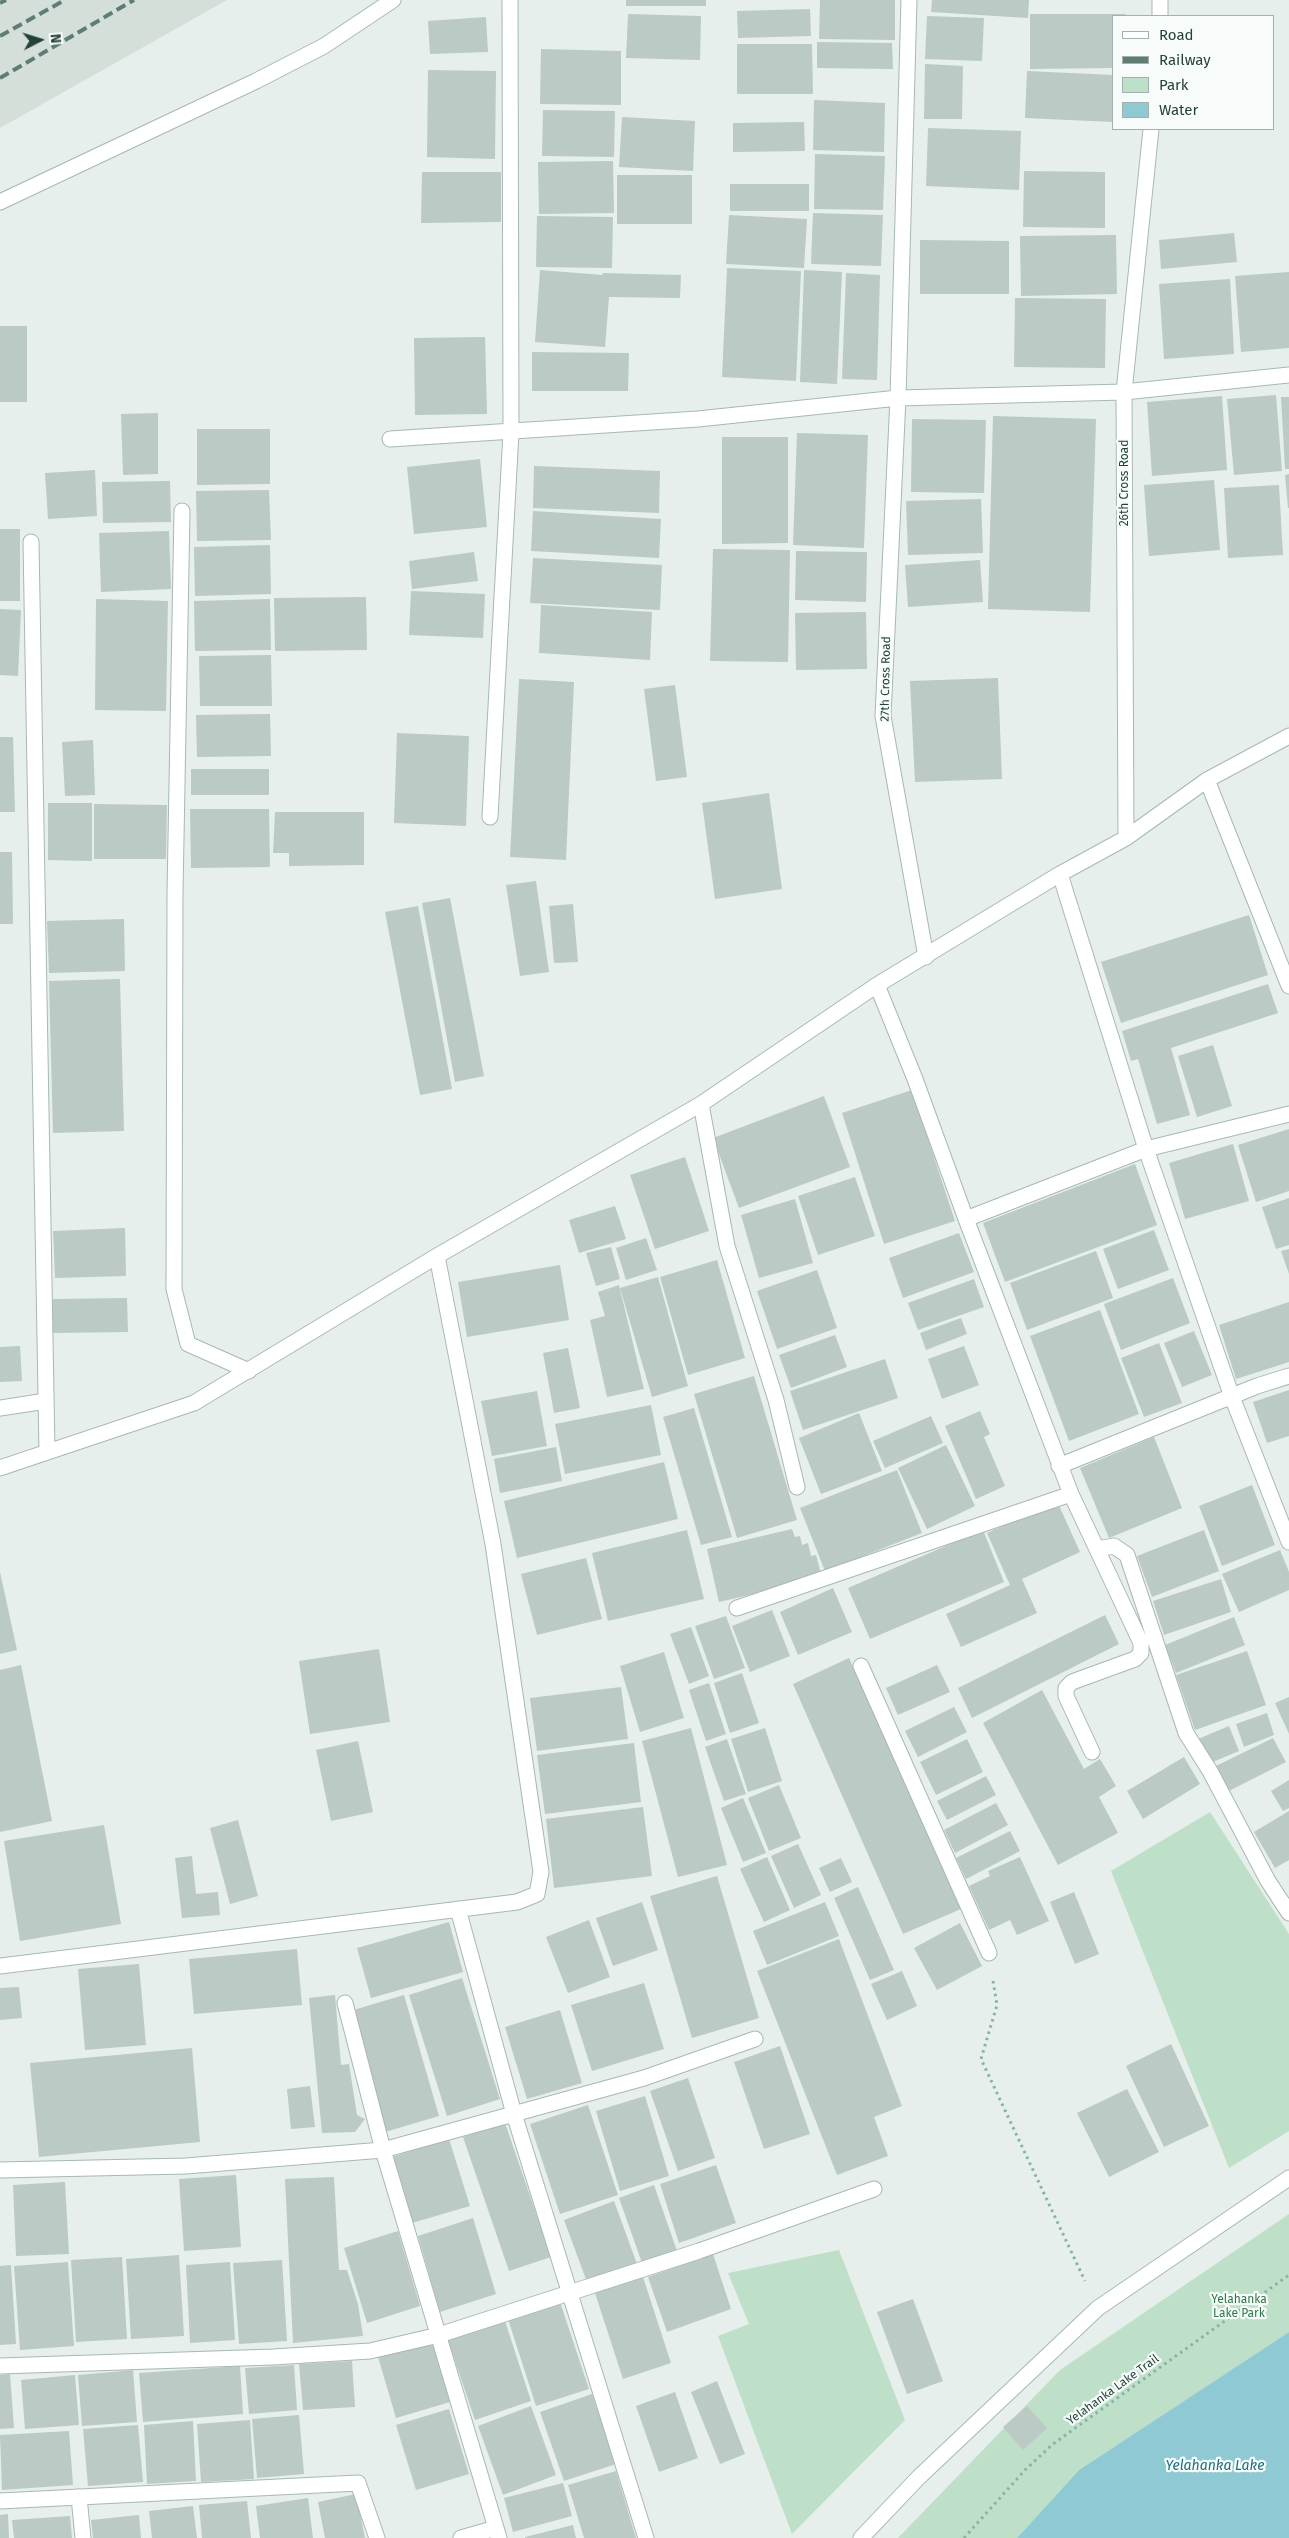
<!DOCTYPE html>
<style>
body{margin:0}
#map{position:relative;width:1289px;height:2538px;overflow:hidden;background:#e6efeb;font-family:"Fira Sans",sans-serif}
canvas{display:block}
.legend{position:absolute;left:1112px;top:15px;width:162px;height:115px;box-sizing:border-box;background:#f7fbf9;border:1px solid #a3b1ad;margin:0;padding:6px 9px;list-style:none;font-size:15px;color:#24423a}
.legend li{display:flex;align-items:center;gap:10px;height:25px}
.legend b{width:25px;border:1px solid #a3b1ad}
.north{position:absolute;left:15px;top:15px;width:50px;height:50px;-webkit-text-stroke:4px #f7fbf9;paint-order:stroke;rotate:85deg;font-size:14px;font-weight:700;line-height:20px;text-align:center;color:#24423a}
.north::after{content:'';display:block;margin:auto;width:18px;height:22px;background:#24423a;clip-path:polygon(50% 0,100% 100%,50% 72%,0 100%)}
</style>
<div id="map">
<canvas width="1289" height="2538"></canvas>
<ul class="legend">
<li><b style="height:6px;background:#fff"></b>Road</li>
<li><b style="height:6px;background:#5f7d75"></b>Railway</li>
<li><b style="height:14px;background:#bfe0c8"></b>Park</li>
<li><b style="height:14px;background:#8ec9d4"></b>Water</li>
</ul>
<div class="north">N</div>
</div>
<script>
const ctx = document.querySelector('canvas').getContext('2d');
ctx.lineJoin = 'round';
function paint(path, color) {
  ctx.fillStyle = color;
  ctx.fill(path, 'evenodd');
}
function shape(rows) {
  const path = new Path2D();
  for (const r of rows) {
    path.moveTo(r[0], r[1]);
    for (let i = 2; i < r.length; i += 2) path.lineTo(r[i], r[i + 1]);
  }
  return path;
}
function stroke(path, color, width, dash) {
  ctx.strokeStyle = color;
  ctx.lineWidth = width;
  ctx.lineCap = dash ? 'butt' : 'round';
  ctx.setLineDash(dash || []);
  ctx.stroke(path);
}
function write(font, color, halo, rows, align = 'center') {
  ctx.font = font + ' "Fira Sans",sans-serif';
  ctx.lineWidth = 4.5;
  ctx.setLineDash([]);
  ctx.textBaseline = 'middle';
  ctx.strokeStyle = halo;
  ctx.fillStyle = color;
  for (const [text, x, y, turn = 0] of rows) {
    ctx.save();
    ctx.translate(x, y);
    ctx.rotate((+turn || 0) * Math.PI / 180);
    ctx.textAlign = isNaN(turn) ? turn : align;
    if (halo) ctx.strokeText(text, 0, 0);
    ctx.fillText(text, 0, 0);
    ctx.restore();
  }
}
const built = shape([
 [0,0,227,0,0,128]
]);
const green = shape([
 [1210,1812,1289,1934,1289,2131,1229,2168,1111,1871],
 [1289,2214,1289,2332,1079,2470,1017,2538,898,2538,1060,2370],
 [839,2250,905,2420,792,2534,718,2336,749,2324,728,2273]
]);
const water = shape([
 [1289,2332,1289,2538,1017,2538,1079,2470]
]);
const building = shape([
 [626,0,706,0,706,6,626,6],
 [820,0,895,0,895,40,819,39],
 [932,0,1029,0,1028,18,931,12],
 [810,9,811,36,738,38,737,11],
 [628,14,701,16,700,60,626,58],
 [1030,14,1126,14,1126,16,1113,16,1113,68,1030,69],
 [927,16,984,18,982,61,925,59],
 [486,17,488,52,430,54,428,21],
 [817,42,892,43,893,69,817,68],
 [737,44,812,44,813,94,737,94],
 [541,49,621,51,621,105,540,104],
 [925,64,963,66,962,119,924,119],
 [428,70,496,71,495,159,427,157],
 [1027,71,1113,75,1113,122,1025,118],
 [814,100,885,103,884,152,813,150],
 [543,110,615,111,614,157,542,156],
 [622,117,695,121,693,171,619,167],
 [804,122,805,151,733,152,733,123],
 [928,128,1021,131,1019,190,926,186],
 [815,154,885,156,883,210,814,209],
 [613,161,614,213,539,214,538,162],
 [1024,171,1105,172,1105,228,1023,227],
 [422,172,501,172,501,222,421,223],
 [617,175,692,175,692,224,617,224],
 [730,184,809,184,809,211,730,211],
 [813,213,883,215,881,266,811,264],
 [729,215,807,219,804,268,726,264],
 [537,216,613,217,612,268,536,267],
 [1234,233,1237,262,1161,269,1159,240],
 [1116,235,1117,294,1021,296,1020,236],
 [920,240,1009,241,1009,294,920,294],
 [727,268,801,271,796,381,722,377],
 [540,270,603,275,602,273,681,275,680,298,609,297,605,347,535,342],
 [804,270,842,272,837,384,800,382],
 [1289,272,1289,348,1241,352,1235,276],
 [846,273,880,275,877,380,842,379],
 [1230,279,1234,354,1164,359,1159,284],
 [1015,298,1106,299,1105,368,1014,367],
 [0,326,27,326,27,402,0,402],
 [485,337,487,414,415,415,414,338],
 [532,352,629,353,628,391,532,391],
 [1276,395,1282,471,1234,475,1227,399],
 [1222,396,1227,470,1152,476,1147,402],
 [1281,397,1289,397,1289,469,1285,469],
 [158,413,158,474,123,475,121,414],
 [993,416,1096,419,1090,612,988,609],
 [912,419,986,420,984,493,911,492],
 [197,429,270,429,270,484,197,485],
 [797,433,868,435,864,548,793,545],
 [722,437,788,437,788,543,722,544],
 [480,459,487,527,414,534,407,467],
 [534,466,660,471,659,513,533,508],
 [95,470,97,516,48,519,45,473],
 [1289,474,1289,508,1288,508,1285,475],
 [1214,480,1220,550,1149,556,1144,485],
 [170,481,171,522,103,523,102,482],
 [1279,485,1283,555,1228,558,1224,488],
 [269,490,271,540,197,541,196,491],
 [981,499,983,553,908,555,906,501],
 [533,511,661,519,659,558,531,551],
 [0,529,20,529,20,601,0,601],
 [169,531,171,589,101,592,99,533],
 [270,545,271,594,195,596,194,547],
 [713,549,790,550,788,662,710,661],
 [796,551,867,552,866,602,795,600],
 [474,552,478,581,412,589,409,561],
 [533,558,662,565,660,610,530,603],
 [980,560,983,602,908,607,905,565],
 [411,591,485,594,483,638,409,635],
 [366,597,367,650,275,651,274,598],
 [96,599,168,601,166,711,95,710],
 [270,599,271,650,195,651,194,601],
 [541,605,652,612,650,660,539,653],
 [0,609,21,610,18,676,0,675],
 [866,612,867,669,796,670,795,613],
 [271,655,272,706,200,706,199,656],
 [998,678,1002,779,915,782,910,681],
 [519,679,574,682,566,860,510,857],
 [675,685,687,777,656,781,644,689],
 [270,714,271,756,197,757,196,715],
 [397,733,469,736,466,826,394,823],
 [0,737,13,737,15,812,0,812],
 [93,740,95,795,65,796,62,742],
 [191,769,269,769,269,795,191,795],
 [769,793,782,889,715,899,702,803],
 [48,803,92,803,92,861,48,860],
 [94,804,167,805,166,859,94,859],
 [190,809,269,809,270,867,191,868],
 [275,812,364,812,364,865,289,866,289,853,273,853],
 [0,852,12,852,13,924,0,924],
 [536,881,549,972,520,976,506,885],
 [450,898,484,1076,455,1082,422,903],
 [573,904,578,962,554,963,549,906],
 [418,906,452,1089,420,1095,385,912],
 [1249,915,1268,975,1121,1023,1101,962],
 [124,919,125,971,49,973,47,921],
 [120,979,124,1131,53,1133,49,981],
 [1268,984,1278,1013,1171,1048,1190,1115,1157,1124,1138,1059,1131,1061,1122,1031],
 [1213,1045,1232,1106,1197,1117,1178,1056],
 [912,1090,955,1221,884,1244,842,1113],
 [824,1096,850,1167,739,1208,713,1138],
 [1289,1129,1289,1191,1256,1202,1238,1145],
 [1233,1144,1249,1201,1185,1219,1169,1163],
 [685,1157,709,1231,655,1249,630,1175],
 [1135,1164,1157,1225,1005,1282,983,1223],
 [855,1177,875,1236,818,1255,798,1196],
 [1289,1198,1289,1245,1276,1249,1262,1207],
 [795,1199,813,1263,759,1278,741,1215],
 [615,1206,626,1239,579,1253,569,1220],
 [125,1228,126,1276,55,1278,53,1231],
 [1154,1230,1169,1270,1118,1289,1103,1249],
 [959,1233,974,1272,903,1298,889,1258],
 [646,1238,657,1270,626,1280,616,1248],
 [611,1247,620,1279,596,1286,586,1253],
 [1289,1249,1289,1274,1281,1251],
 [1096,1251,1113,1298,1027,1330,1010,1283],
 [717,1260,745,1358,688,1375,660,1277],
 [560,1265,569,1320,467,1337,458,1282],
 [817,1270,837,1328,777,1349,757,1291],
 [658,1277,688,1386,652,1397,620,1288],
 [1173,1278,1190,1323,1121,1350,1104,1304],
 [974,1279,984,1307,918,1330,908,1303],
 [619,1285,644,1389,607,1397,590,1320,605,1316,598,1292],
 [127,1298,128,1332,53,1333,53,1299],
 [1289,1302,1289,1362,1236,1379,1219,1325],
 [1100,1310,1139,1414,1069,1441,1030,1336],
 [961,1318,967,1334,926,1350,920,1333],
 [1194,1331,1212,1375,1182,1387,1164,1343],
 [835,1335,847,1367,791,1388,779,1355],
 [1159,1343,1182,1403,1144,1417,1121,1358],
 [20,1346,22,1381,0,1382,0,1347],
 [964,1346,979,1385,942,1399,928,1359],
 [568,1348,580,1408,554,1413,543,1353],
 [885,1359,898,1398,803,1430,790,1391],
 [754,1376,797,1520,737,1538,694,1394],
 [1289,1390,1289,1436,1267,1443,1253,1402],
 [537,1391,547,1446,492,1456,481,1401],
 [651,1405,661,1455,565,1474,555,1424],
 [694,1408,732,1537,701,1545,663,1417],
 [980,1411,990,1434,984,1437,1005,1486,976,1499,945,1426],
 [859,1413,882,1471,821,1494,799,1438],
 [931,1416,943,1443,885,1468,873,1441],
 [1154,1437,1182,1508,1109,1538,1080,1468],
 [946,1445,975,1506,927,1529,898,1468],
 [556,1447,562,1481,500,1493,494,1459],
 [664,1462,678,1519,517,1558,504,1501],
 [897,1470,922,1533,825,1571,800,1508],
 [1252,1485,1275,1545,1222,1566,1199,1506],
 [1057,1501,1080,1552,1022,1579,1037,1613,961,1647,946,1614,1010,1585,987,1533],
 [792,1529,795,1537,800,1536,802,1545,808,1543,811,1556,816,1555,822,1578,719,1602,707,1549],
 [687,1530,704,1599,608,1621,592,1553],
 [983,1530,1004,1582,870,1639,848,1588],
 [1204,1530,1219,1571,1152,1597,1137,1556],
 [1280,1550,1289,1572,1289,1590,1239,1612,1222,1574],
 [586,1558,602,1619,537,1635,521,1574],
 [0,1572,17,1650,0,1654],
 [1221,1579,1231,1612,1164,1635,1153,1601],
 [833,1588,852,1632,798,1655,780,1612],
 [772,1610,790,1656,750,1672,732,1626],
 [1105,1615,1119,1644,972,1718,958,1688],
 [726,1616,745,1668,714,1679,695,1626],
 [1234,1617,1245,1645,1176,1673,1165,1645],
 [691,1627,709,1676,689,1684,670,1634],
 [379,1649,390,1722,310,1734,299,1661],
 [1247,1651,1266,1705,1195,1730,1176,1675],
 [664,1652,684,1718,640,1732,620,1666],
 [849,1658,961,1909,903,1934,793,1684],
 [21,1665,52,1821,0,1832,0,1670],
 [937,1665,950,1692,898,1715,886,1688],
 [742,1673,759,1723,730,1733,714,1683],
 [709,1683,726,1734,706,1741,689,1690],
 [621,1687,628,1739,537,1751,530,1698],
 [1042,1690,1084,1769,1100,1759,1116,1786,1099,1797,1118,1833,1058,1865,983,1723],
 [1289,1697,1289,1734,1275,1703],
 [954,1707,967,1732,918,1757,905,1731],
 [1267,1713,1274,1735,1244,1747,1236,1724],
 [1229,1726,1239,1751,1208,1764,1198,1739],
 [691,1728,727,1865,678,1877,642,1741],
 [765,1728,782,1781,748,1792,731,1739],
 [1273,1738,1286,1762,1227,1792,1214,1767],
 [727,1739,746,1794,724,1801,705,1747],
 [967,1739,983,1772,936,1795,920,1762],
 [358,1741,373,1812,331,1821,316,1750],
 [634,1743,641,1802,545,1814,537,1755],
 [1184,1757,1200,1784,1143,1819,1127,1791],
 [986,1776,996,1795,947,1820,937,1801],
 [1289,1780,1289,1808,1283,1811,1271,1791],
 [779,1785,801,1838,769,1851,748,1798],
 [743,1798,766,1853,743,1862,721,1808],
 [996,1803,1008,1825,955,1853,944,1830],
 [643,1807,652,1876,554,1888,546,1819],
 [1289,1811,1289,1860,1275,1868,1254,1832],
 [238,1820,258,1896,230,1904,210,1828],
 [104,1825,121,1924,20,1941,4,1841],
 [1010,1831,1020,1851,966,1879,956,1858],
 [798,1844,821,1895,794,1908,771,1856],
 [192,1856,196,1894,218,1892,220,1915,182,1918,175,1858],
 [767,1857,790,1910,764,1922,740,1869],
 [1020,1857,1049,1921,1017,1935,1010,1920,989,1930,969,1886,990,1876,988,1871],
 [841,1858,852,1882,830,1892,819,1868],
 [717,1876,759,2018,692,2038,650,1896],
 [858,1887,894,1970,870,1980,834,1898],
 [1074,1892,1099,1954,1075,1964,1050,1902],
 [642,1902,658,1950,613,1966,596,1918],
 [825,1902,839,1936,767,1965,753,1931],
 [589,1920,610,1977,568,1993,546,1937],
 [449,1922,463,1972,371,1998,357,1948],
 [960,1923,982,1966,937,1990,914,1948],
 [839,1939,902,2106,874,2117,888,2156,837,2175,757,1971],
 [297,1949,302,2005,194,2014,189,1959],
 [139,1964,146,2045,85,2050,78,1969],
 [902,1971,917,2006,887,2020,871,1984],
 [462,1978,500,2099,447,2116,409,1995],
 [644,1983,664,2049,592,2071,571,2005],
 [19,1987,22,2018,0,2020,0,1988],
 [335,1995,341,2065,349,2064,357,2115,365,2119,355,2132,322,2133,309,1998],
 [404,1995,439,2116,385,2132,350,2011],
 [560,2010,582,2083,527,2099,505,2027],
 [1171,2044,1209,2126,1164,2147,1126,2066],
 [780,2046,810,2134,764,2149,734,2062],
 [192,2048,200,2142,39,2157,30,2063],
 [688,2078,715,2158,678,2171,650,2091],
 [310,2086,315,2127,291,2129,287,2089],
 [1127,2089,1159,2152,1109,2177,1077,2113],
 [645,2096,669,2176,620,2191,596,2111],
 [588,2105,618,2195,560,2214,530,2124],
 [505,2123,551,2257,509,2271,463,2137],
 [449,2139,470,2206,412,2223,392,2157],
 [716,2165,736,2223,679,2243,660,2184],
 [236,2175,241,2247,184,2251,179,2179],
 [334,2177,339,2270,347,2270,358,2304,363,2336,293,2343,285,2179],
 [65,2182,69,2254,16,2256,13,2185],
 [654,2185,677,2251,642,2263,619,2198],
 [614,2201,637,2264,587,2282,564,2220],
 [473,2218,496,2294,440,2312,418,2236],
 [398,2231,420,2306,367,2323,344,2248],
 [713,2254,731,2309,667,2332,648,2277],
 [179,2255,184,2336,131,2339,126,2259],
 [122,2257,127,2339,76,2342,71,2260],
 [282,2260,287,2341,239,2344,233,2263],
 [68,2262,74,2346,20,2350,14,2266],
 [230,2262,235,2340,190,2343,186,2265],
 [11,2265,16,2344,0,2345,0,2266],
 [642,2274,671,2363,623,2379,594,2290],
 [913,2299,943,2381,907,2394,877,2312],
 [560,2302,589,2389,536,2406,508,2319],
 [505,2321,531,2401,475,2420,448,2340],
 [432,2341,450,2402,396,2418,378,2357],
 [352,2361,355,2407,303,2410,299,2364],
 [294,2365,297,2410,249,2414,245,2368],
 [240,2366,243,2414,143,2422,139,2373],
 [133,2370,137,2422,82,2426,78,2375],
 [10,2374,14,2428,0,2429,0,2375],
 [75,2375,79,2425,25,2429,21,2380],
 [717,2381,745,2454,720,2464,691,2392],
 [675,2392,698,2458,659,2472,636,2406],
 [592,2394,616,2464,564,2481,540,2412],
 [531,2406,556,2475,503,2495,478,2426],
 [1027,2406,1047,2428,1023,2450,1003,2427],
 [449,2409,469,2474,416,2490,396,2425],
 [299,2415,304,2474,257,2478,252,2419],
 [250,2420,254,2479,201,2482,197,2424],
 [193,2421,196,2481,147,2484,144,2425],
 [138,2425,143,2482,88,2486,83,2429],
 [69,2431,73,2485,2,2490,0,2435],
 [616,2471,636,2538,584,2538,568,2485],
 [563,2483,572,2516,513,2532,504,2498],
 [356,2494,365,2538,325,2538,318,2502],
 [308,2498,313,2538,260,2538,256,2506],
 [247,2501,251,2538,202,2538,199,2505],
 [193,2506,197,2538,152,2538,149,2511],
 [8,2514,9,2538,0,2538,0,2515],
 [139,2515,141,2538,93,2538,91,2520],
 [70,2516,72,2538,14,2538,12,2520],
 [573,2525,576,2538,525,2538,525,2537]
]);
const path = shape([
 [993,1981,997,2005,981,2059,1085,2281],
 [964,2538,1025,2470,1053,2444,1289,2275]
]);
const minor = shape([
 [909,0,898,398,883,716,926,957],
 [1160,16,1160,0],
 [0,202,256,81,324,46,393,0],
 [390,439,698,419,898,398,1124,392,1289,375],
 [182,511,175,893,174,1289,188,1344,249,1371],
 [31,542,47,1452],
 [1207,780,1289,986],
 [490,817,511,432,510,0],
 [1126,838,1124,392,1151,129],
 [1060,874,1146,1149,1232,1397,1289,1542],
 [877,985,915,1079,966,1219,1071,1494,1141,1643,1141,1653,1135,1659,1072,1682,1066,1688,1066,1696,1092,1752],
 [701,1104,727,1246,776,1400,797,1487],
 [966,1219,1146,1149,1289,1114],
 [0,1408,46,1401],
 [1059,1466,1257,1386,1289,1376],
 [0,1468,194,1403,437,1256,701,1104,877,985,1060,874,1126,838,1207,780,1289,736],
 [1097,1549,1114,1546,1127,1555,1186,1733,1210,1771,1268,1881,1289,1913],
 [737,1608,1071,1494],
 [861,1666,989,1953],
 [458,1909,514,2114,646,2538],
 [0,1966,517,1902,537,1894,541,1872,493,1544,437,1256],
 [345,2003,383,2150,499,2538],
 [0,2170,186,2166,383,2150,644,2078,755,2039],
 [0,2366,273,2357,370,2351,439,2335,699,2251,874,2189],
 [79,2497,83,2538],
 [0,2501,358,2483,377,2538],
 [461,2538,496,2528],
 [861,2538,919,2477,1098,2308,1289,2178]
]);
const rail = shape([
 [0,3,6,0],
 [0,36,65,0],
 [0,78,134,0]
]);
const streetNames = [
 ["26th Cross Road",1125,483,-90],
 ["27th Cross Road",886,679,-89],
 ["Yelahanka Lake Trail",1113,2390,-36]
];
const parkNames = [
 ["Yelahanka",1239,2300],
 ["Lake Park",1239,2314]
];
const waterNames = [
 ["Yelahanka Lake",1215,2466]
];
paint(built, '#d4dfda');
paint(green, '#bfe0c8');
paint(water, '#8ec9d4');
paint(building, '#bbcac4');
stroke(minor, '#a8b8b2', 17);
stroke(path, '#86b3a5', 3, [2.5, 4]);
stroke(minor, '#fff', 15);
stroke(rail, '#5f7d75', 4, [10, 5]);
write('12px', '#24423a', '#f7fbf9', streetNames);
write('12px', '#2d7a4b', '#f7fbf9', parkNames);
write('italic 14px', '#1c6f80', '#f7fbf9', waterNames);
</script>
